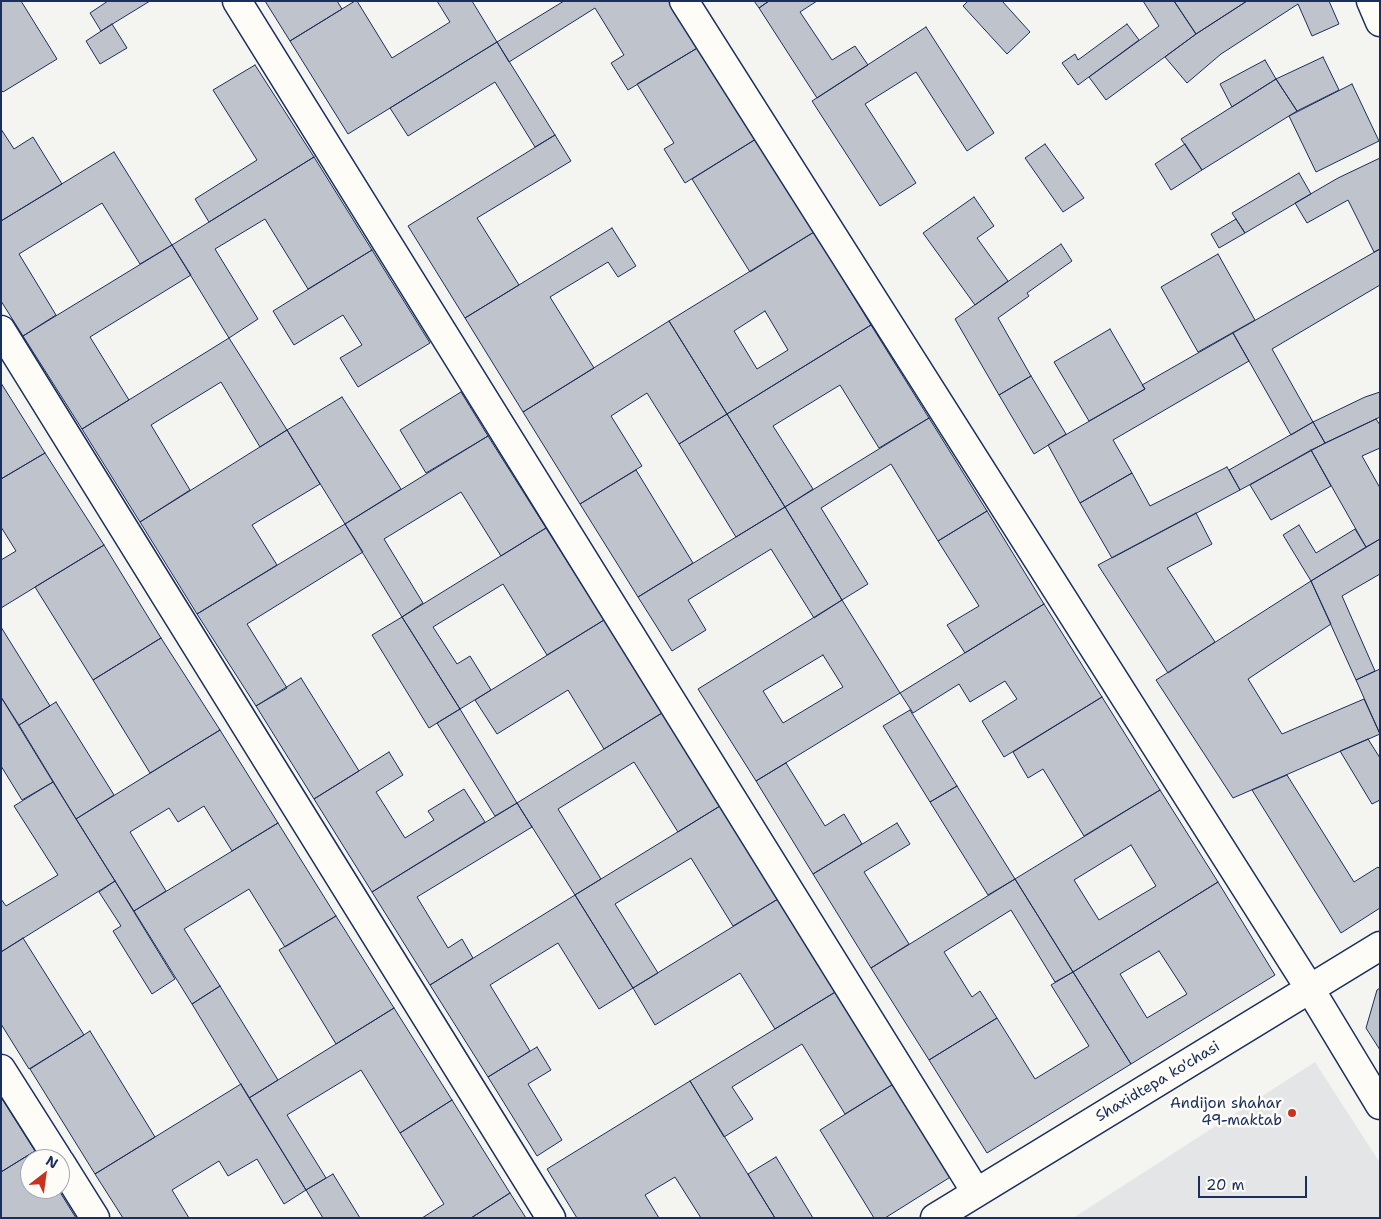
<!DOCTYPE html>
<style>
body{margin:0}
#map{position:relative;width:1381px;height:1219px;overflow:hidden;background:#f4f4f1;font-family:"Shantell Sans",sans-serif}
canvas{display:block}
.frame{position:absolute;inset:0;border:2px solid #1b2f5e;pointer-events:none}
.north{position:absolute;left:20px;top:1149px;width:50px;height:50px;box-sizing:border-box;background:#fdfcf7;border:1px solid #a3aaba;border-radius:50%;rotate:30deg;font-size:14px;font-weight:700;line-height:20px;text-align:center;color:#1b2f5e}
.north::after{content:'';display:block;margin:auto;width:18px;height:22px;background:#c8321e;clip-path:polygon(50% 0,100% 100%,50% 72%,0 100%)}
.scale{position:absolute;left:1198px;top:1176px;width:109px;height:22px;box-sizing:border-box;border:2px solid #1b2f5e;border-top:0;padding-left:6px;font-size:15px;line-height:18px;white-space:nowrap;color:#1b2f5e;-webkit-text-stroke:4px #fdfcf7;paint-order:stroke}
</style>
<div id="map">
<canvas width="1381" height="1219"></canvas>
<div class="frame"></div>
<div class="north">N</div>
<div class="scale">20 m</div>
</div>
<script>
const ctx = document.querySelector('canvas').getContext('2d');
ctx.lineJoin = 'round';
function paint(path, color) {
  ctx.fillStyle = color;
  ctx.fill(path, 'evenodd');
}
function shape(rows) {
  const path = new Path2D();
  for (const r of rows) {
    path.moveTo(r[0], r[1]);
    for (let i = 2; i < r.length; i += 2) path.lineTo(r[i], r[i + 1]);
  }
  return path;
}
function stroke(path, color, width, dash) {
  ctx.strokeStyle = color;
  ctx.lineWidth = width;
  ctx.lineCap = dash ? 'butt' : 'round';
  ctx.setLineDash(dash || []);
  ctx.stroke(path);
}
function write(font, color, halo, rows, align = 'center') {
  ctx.font = font + ' "Shantell Sans",sans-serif';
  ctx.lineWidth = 5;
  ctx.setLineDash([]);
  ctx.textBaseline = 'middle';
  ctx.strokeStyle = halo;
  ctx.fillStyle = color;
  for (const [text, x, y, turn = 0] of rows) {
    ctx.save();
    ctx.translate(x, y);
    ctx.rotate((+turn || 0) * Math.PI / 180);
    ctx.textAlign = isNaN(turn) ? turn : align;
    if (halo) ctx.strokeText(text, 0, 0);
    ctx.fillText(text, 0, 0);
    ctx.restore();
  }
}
const built = shape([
 [1315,1062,1380,1163,1380,1218,1073,1218]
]);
const building = shape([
 [1,1,21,1,57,59,3,92,1,90,1,1],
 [108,1,150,1,101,31,90,13,108,1],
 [265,1,337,1,342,9,290,41,265,1],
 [355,1,357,1,392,58,450,22,437,1,472,1,497,42,348,134,290,41,355,1],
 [564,1,670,1,699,47,628,90,611,63,624,55,595,8,509,62,497,42,564,1],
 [754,1,769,1,759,8,754,1],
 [769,1,817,1,800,12,832,60,855,46,868,65,817,98,759,8,769,1],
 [968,1,1002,1,1030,32,1007,54,963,6,968,1],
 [1143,1,1174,1,1196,34,1106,100,1089,77,1159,26,1143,1],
 [1174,1,1247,1,1196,34,1174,1],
 [1247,1,1329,1,1339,24,1312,36,1298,4,1221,54,1187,83,1165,57,1196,34,1247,1],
 [112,24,127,48,100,64,86,41,112,24],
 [1127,24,1139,40,1078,85,1062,63,1075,54,1078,60,1127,24],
 [926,27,994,133,967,151,916,72,865,104,916,183,880,206,812,101,926,27],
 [497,42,555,135,535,147,495,82,408,136,390,108,497,42],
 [699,47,756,139,685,183,664,149,674,143,637,84,699,47],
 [1323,57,1339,90,1297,111,1276,79,1323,57],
 [1265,60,1276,79,1232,107,1220,84,1265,60],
 [255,65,314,157,209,222,195,199,257,160,213,90,255,65],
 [1276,79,1297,111,1202,170,1181,139,1276,79],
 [1352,84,1379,141,1316,172,1289,116,1352,84],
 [1,129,14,149,33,137,62,184,1,221,1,129],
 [555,135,571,161,477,218,519,285,465,318,408,226,555,135],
 [756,139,814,232,750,272,692,179,756,139],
 [1045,144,1084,198,1063,212,1025,158,1045,144],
 [1185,144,1202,170,1171,190,1155,164,1185,144],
 [114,152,172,245,140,264,102,203,19,254,56,315,23,336,1,301,1,221,114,152],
 [314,157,372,250,308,289,265,219,215,249,258,319,229,338,172,245,314,157],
 [1380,158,1380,249,1374,252,1348,200,1307,223,1295,203,1338,178,1380,158],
 [1299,173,1311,194,1245,233,1232,213,1299,173],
 [974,197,994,226,977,238,1008,281,975,305,923,233,974,197],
 [1236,219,1245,233,1219,248,1211,234,1236,219],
 [612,228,636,266,618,277,608,262,550,297,594,368,523,412,465,318,612,228],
 [814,232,871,325,727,414,669,321,814,232],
 [765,311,788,350,757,369,734,331,765,311],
 [1061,244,1072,261,1027,293,1029,296,998,318,1031,376,999,395,955,319,1061,244],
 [172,245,191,275,90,337,129,400,82,429,23,336,172,245],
 [1380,249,1380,285,1272,349,1313,422,1291,435,1233,333,1380,249],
 [372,250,430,343,358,387,340,358,362,345,343,315,294,345,273,311,372,250],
 [1218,254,1255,320,1198,352,1161,287,1218,254],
 [669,321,727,414,679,444,647,393,611,416,642,466,580,504,523,412,669,321],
 [871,325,929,418,879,448,840,385,773,426,813,489,785,507,727,414,871,325],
 [1110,329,1145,389,1089,421,1054,362,1110,329],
 [1233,333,1249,361,1113,440,1132,473,1080,503,1048,445,1145,389,1142,385,1233,333],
 [229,338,287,430,260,447,221,382,151,425,190,490,140,522,82,429,229,338],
 [1031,376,1066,434,1034,454,999,395,1031,376],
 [1,383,45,453,1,479,1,383],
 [461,392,488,436,426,473,400,430,461,392],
 [1380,392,1380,417,1325,443,1313,422,1365,397,1380,392],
 [342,397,401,489,345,524,287,430,342,397],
 [727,414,785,507,736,537,679,444,727,414],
 [929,418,987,511,938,541,891,464,821,508,868,584,842,600,785,507,929,418],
 [1376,419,1380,425,1380,448,1362,456,1380,488,1380,539,1366,547,1311,450,1376,419],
 [1313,422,1325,443,1240,490,1229,470,1313,422],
 [287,430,320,484,252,525,277,565,197,614,140,522,287,430],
 [488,436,546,528,501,556,461,492,384,539,423,603,402,617,345,524,488,436],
 [1311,450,1331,486,1271,520,1250,485,1311,450],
 [45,453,104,545,1,608,1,560,16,551,1,527,1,479,45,453],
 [1227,467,1240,490,1112,558,1080,503,1132,473,1150,506,1227,467],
 [636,470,693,563,638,597,580,504,636,470],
 [785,507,842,600,814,618,771,549,688,600,706,630,672,651,638,597,785,507],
 [987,511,1044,604,965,653,947,625,979,606,938,541,987,511],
 [1196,513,1212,544,1167,568,1215,642,1168,673,1098,565,1196,513],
 [345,524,363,552,247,624,287,688,256,706,197,614,345,524],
 [1299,525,1316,553,1355,529,1366,547,1311,581,1283,535,1299,525],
 [546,528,604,620,547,655,503,584,433,627,457,664,470,656,491,690,460,709,402,617,546,528],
 [1380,539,1380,574,1342,596,1375,671,1356,680,1311,581,1380,539],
 [104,545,161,638,93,680,35,587,104,545],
 [1311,581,1331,624,1248,679,1282,734,1364,699,1380,734,1233,798,1156,680,1311,581],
 [842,600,900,693,756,781,698,689,842,600],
 [823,655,843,687,783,723,763,691,823,655],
 [1044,604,1102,697,1004,757,982,721,1017,699,1005,681,970,702,959,684,913,713,900,693,1044,604],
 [402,617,460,709,429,728,372,635,402,617],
 [604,620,662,713,604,749,568,690,497,734,475,700,604,620],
 [1,627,50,706,19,725,1,697,1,627],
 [161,638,220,730,150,773,93,680,161,638],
 [1380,669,1380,734,1356,680,1380,669],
 [301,678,359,771,314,799,256,706,301,678],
 [1,697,53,782,22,800,1,766,1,697],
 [1102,697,1160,790,1084,836,1043,769,1028,778,1013,752,1102,697],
 [56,702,114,795,76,819,19,725,56,702],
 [460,709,517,803,495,816,437,723,460,709],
 [910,710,957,786,930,802,883,726,910,710],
 [662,713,720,806,678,832,634,762,558,809,601,879,575,895,517,803,662,713],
 [220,730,278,823,232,851,204,806,178,822,169,808,130,832,166,891,134,911,76,819,220,730],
 [1368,739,1380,758,1380,800,1372,804,1340,751,1368,739],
 [389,752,403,775,376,792,405,838,434,820,428,811,464,789,485,822,372,892,314,799,389,752],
 [786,763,825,826,844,814,862,844,813,874,756,781,786,763],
 [1287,775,1354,882,1378,867,1380,869,1380,908,1341,933,1252,790,1287,775],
 [53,782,115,881,1,952,1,899,6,906,58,875,14,806,53,782],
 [957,786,1015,879,988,895,930,802,957,786],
 [1160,790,1218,882,1073,972,1015,879,1160,790],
 [1131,845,1156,886,1099,920,1074,880,1131,845],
 [517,803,532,827,417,897,448,948,462,939,473,958,430,985,372,892,517,803],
 [720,806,778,899,733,926,691,858,615,904,658,973,633,988,575,895,720,806],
 [278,823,336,916,285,947,249,889,184,929,220,986,192,1004,134,911,278,823],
 [897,823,910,844,864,872,909,944,871,968,813,874,897,823],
 [1015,879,1073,972,1055,982,1011,910,944,952,972,997,980,991,997,1018,929,1060,871,968,1015,879],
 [115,881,175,979,152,994,113,931,121,926,99,892,115,881],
 [1218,882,1275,975,1131,1064,1073,972,1218,882],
 [1159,951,1187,994,1147,1018,1120,974,1159,951],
 [575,895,633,988,599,1009,558,943,490,985,530,1051,488,1077,430,985,575,895],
 [778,899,837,991,775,1029,740,973,655,1025,633,988,778,899],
 [336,916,394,1008,336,1044,279,950,336,916],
 [23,938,84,1035,29,1069,1,1024,1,952,23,938],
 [1073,972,1131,1064,987,1153,929,1060,997,1018,1035,1079,1089,1046,1051,985,1073,972],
 [220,986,278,1080,249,1098,192,1004,220,986],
 [1380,988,1380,1050,1366,1028,1377,990,1380,988],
 [837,991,895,1083,845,1114,802,1044,732,1087,753,1119,724,1137,690,1081,837,991],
 [394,1008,452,1100,400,1133,361,1070,287,1115,326,1178,306,1190,249,1098,394,1008],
 [90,1031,155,1137,95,1174,30,1069,90,1031],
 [537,1047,551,1070,528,1084,562,1140,537,1156,488,1077,537,1047],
 [690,1081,775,1218,701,1218,675,1177,645,1195,659,1218,577,1218,547,1169,690,1081],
 [895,1083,952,1176,885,1218,874,1218,820,1130,895,1083],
 [241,1084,306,1190,284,1204,257,1159,228,1176,219,1161,172,1190,189,1218,123,1218,95,1174,241,1084],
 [1,1097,35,1151,1,1172,1,1097],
 [452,1100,510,1193,471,1218,422,1218,444,1204,400,1133,452,1100],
 [35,1151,40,1159,30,1159,30,1189,58,1189,76,1218,1,1218,1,1172,35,1151],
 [776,1157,813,1218,775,1218,748,1174,776,1157],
 [333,1174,360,1218,323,1218,306,1190,333,1174],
 [510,1193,526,1218,471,1218,510,1193]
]);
const street = shape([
 [237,1,976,1192],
 [684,1,1310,989,1380,1105],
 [1,330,551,1218],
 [1,1069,58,1159],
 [60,1162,95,1218],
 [935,1218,1380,946]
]);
const secondary = shape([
 [1371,1,1380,22]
]);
const markers = [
 [1292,1113,5,"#c8321e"]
];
const streetNames = [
 ["Shaxidtepa ko'chasi",1158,1082,-31]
];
const poiNames = [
 ["Andijon shahar",1282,1104],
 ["49-maktab",1282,1121]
];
paint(built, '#e4e5e6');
paint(building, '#bfc3cc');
stroke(building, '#1b2f5e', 1);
stroke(street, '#1b2f5e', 31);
stroke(secondary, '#1b2f5e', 31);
stroke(street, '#fdfcf7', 28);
stroke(secondary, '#fdfcf7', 28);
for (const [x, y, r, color] of markers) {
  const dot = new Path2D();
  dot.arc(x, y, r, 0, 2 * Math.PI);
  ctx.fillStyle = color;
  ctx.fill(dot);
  stroke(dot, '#fdfcf7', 2);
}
write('15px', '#1b2f5e', '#fdfcf7', streetNames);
write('15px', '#1b2f5e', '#fdfcf7', poiNames, 'right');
</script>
